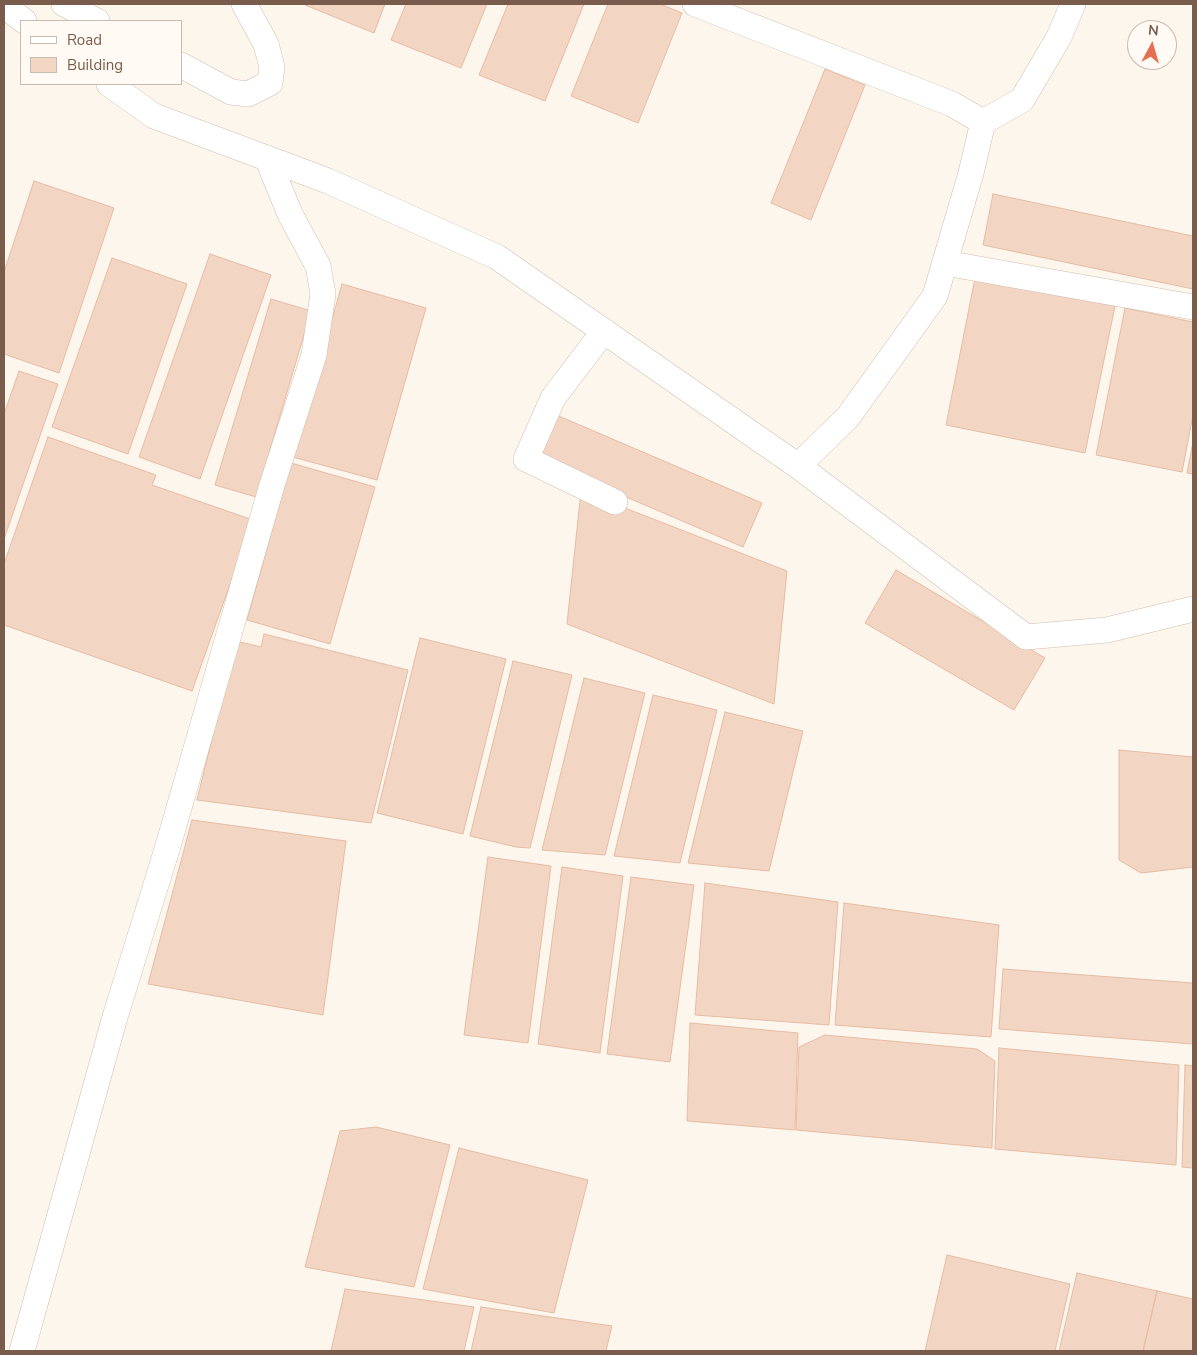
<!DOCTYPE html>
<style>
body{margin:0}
#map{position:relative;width:1197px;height:1355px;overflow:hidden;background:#fdf6ec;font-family:"Nunito Sans",sans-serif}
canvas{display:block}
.frame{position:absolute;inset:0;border:5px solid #7a5c4d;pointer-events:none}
.legend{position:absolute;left:20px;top:20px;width:162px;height:65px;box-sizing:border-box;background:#fffaf3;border:1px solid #cabbb1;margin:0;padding:6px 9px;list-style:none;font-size:15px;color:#7a5c4d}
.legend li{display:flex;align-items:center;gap:10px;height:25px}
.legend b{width:25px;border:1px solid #cabbb1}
.north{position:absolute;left:1127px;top:20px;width:50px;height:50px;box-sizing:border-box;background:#fffaf3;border:1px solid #cabbb1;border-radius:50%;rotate:6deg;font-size:14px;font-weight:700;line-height:20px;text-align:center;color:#7a5c4d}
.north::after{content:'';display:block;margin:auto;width:18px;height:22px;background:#e76f51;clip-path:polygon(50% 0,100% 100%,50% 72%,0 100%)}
</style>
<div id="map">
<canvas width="1197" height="1355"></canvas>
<div class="frame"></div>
<ul class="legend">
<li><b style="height:6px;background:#fff"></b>Road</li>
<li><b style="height:14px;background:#f3d5c3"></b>Building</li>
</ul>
<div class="north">N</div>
</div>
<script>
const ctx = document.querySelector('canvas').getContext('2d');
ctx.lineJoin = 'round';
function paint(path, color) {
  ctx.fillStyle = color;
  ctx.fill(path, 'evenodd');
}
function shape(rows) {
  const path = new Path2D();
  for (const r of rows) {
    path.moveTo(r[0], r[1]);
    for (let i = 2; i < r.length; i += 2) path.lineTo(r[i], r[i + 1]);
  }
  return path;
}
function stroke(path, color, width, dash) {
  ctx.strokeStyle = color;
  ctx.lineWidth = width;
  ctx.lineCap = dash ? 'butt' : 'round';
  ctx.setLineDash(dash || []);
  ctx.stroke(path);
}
const building = shape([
 [305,4,385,4,374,33,305,5,305,4],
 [406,4,487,4,461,68,391,40,406,4],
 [508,4,584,4,545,101,479,75,508,4],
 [608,4,660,4,682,13,638,123,571,96,608,4],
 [825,69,865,85,811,220,771,203,825,69],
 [34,181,114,208,59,373,4,354,4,272,34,181],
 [993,194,1193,236,1193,289,983,245,993,194],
 [210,254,271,275,200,479,139,457,210,254],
 [112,258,187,284,128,454,52,427,112,258],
 [975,278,1115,306,1085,453,946,425,975,278],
 [342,284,426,308,377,480,293,457,342,284],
 [271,299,311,311,256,497,215,485,271,299],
 [1125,308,1193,322,1193,415,1182,472,1096,455,1125,308],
 [19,371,58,384,4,539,4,414,19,371],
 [554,414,762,503,743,547,535,458,554,414],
 [48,437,156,475,152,485,253,520,192,691,4,625,4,564,48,437],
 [1193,442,1193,474,1187,473,1193,442],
 [291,463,375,487,330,644,247,620,291,463],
 [581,491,787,571,774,704,567,624,581,491],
 [896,570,1045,658,1014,710,865,623,896,570],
 [264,634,408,670,371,823,197,800,236,641,261,647,264,634],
 [420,638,506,659,463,834,377,813,420,638],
 [513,661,572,675,530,848,516,847,470,836,513,661],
 [584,678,645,693,605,855,542,850,584,678],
 [653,695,717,710,680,863,614,856,653,695],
 [725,712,803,731,769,871,688,863,725,712],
 [1119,750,1193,757,1193,867,1141,873,1119,860,1119,750],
 [192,820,346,841,323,1015,148,984,192,820],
 [488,857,551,866,528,1043,464,1035,488,857],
 [562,867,623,876,600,1053,538,1044,562,867],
 [631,877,694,885,670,1062,607,1054,631,877],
 [705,883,838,902,829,1025,695,1015,705,883],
 [844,903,999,925,991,1037,835,1025,844,903],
 [1003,969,1193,983,1193,1044,999,1029,1003,969],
 [690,1023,798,1033,795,1130,687,1121,690,1023],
 [825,1035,977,1049,995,1061,992,1148,796,1130,799,1047,825,1035],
 [999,1048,1179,1065,1176,1165,995,1149,999,1048],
 [1185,1065,1193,1066,1193,1168,1182,1167,1185,1065],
 [376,1127,450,1145,414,1287,305,1267,340,1131,376,1127],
 [459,1148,588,1180,554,1313,423,1289,459,1148],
 [947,1255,1070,1284,1055,1351,925,1351,947,1255],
 [1077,1273,1157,1291,1143,1351,1059,1351,1077,1273],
 [345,1289,474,1307,464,1351,331,1351,345,1289],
 [1157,1291,1193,1299,1193,1351,1143,1351,1157,1291],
 [481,1307,612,1326,606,1351,471,1351,481,1307]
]);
const street = shape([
 [9,4,15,14,24,21],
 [64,4,97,21],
 [695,4,952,104,983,122,971,173,935,296,848,417,798,466],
 [181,65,231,92,248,94,270,83,272,67,266,44,244,4],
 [109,84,154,116,328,181,497,257,798,466,1026,637,1107,630,1193,609],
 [983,122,1022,100,1059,37,1073,4],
 [945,263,1193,307],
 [604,331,553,398,526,459,615,502],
 [22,1351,115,1017,168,846,272,485,314,355,323,294,318,266,290,214,267,158]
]);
paint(building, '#f3d5c3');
stroke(building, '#e6bba3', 1);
stroke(street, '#d1beb0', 26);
stroke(street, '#fff', 25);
</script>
